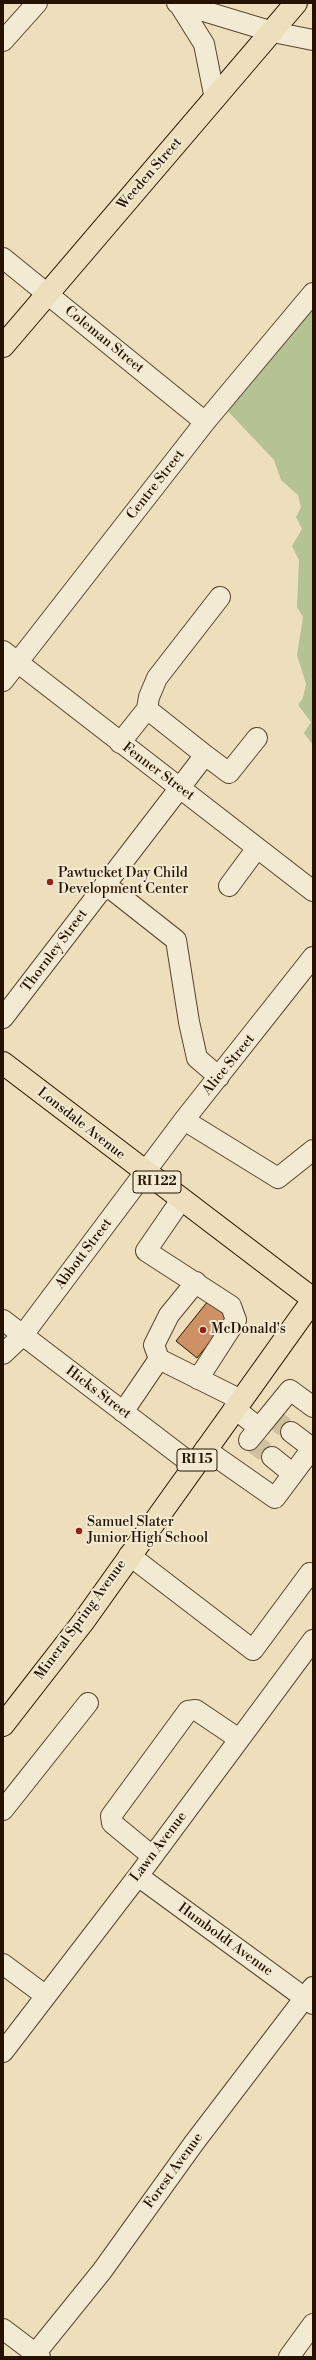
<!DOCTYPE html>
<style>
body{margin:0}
#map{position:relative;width:316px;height:2360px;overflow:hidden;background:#eddfbc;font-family:"Libre Bodoni",serif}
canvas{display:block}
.frame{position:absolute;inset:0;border:4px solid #261200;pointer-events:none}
</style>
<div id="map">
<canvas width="316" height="2360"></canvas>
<div class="frame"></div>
</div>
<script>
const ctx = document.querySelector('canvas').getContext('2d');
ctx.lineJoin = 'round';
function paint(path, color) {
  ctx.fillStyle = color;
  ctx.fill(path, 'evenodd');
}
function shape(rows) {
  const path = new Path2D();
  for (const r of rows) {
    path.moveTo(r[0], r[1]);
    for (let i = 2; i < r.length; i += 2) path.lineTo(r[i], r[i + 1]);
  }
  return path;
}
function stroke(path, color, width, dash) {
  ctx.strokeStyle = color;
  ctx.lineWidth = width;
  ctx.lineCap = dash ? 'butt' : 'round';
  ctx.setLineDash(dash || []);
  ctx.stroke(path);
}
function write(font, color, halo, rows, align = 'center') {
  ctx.font = font + ' "Libre Bodoni",serif';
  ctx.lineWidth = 4;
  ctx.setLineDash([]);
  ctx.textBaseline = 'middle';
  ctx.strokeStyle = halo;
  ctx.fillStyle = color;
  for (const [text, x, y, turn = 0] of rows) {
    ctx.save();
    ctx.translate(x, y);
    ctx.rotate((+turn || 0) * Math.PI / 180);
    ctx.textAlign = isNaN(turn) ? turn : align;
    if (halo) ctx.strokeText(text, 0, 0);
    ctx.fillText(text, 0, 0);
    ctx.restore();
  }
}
const green = shape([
 [313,295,313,745,304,733,311,722,298,705,303,698,306,684,297,655,303,617,297,607,299,560,292,546,302,529,296,517,301,507,298,495,281,480,274,460,224,407]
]);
const building = shape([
 [208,1301,230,1318,197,1358,176,1341,208,1301]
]);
const minorTunnel = shape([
 [269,1415,291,1432],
 [249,1440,272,1457]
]);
const minor = shape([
 [177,3,273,32,313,40],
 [179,4,204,44,215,99],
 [3,41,37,3],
 [3,258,205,422],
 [3,651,313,891],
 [3,681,205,422,313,293],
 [147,709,149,697,157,678,220,597],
 [205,755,229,773,257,738],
 [105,884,176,940,189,1022,197,1058,219,1077],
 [229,886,257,848],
 [3,1018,205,755,147,709,120,743],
 [184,1120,278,1178,313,1150],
 [181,1200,146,1251,231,1306,236,1320,198,1379],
 [196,1282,169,1315,154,1345,159,1359,241,1400],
 [3,1320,193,1465],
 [3,1354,23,1335,184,1120,313,957],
 [234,1408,259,1428,249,1440],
 [123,1412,159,1359],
 [259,1428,290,1390,313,1407],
 [291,1432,312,1448],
 [205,1449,275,1498,313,1447],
 [272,1457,293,1474],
 [129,1555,253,1650,310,1573],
 [3,1810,88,1703],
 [152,1856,112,1823,111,1816,188,1711,196,1710,239,1739],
 [138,1876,313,2004],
 [3,1964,46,1996],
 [3,2052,138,1876,313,1640],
 [3,2329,40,2357],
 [35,2354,102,2271,194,2143,313,1987],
 [289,2357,313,2324]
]);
const major = shape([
 [3,346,296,3],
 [3,1063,313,1299],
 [3,1725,83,1622,313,1300]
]);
const markers = [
 [50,882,4,"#8f2418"],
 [203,1330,4,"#8f2418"],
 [79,1531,4,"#8f2418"]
];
const shields = [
 [157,1182,48],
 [197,1460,40]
];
const shieldNames = [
 ["RI 122",157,1182],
 ["RI 15",197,1460]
];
const streetNames = [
 ["Weeden Street",150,174,-49],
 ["Coleman Street",104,340,39],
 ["Centre Street",156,485,-52],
 ["Fenner Street",158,772,37],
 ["Thornley Street",55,951,-53],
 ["Alice Street",229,1065,-51],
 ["Lonsdale Avenue",81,1124,38],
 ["Abbott Street",84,1254,-53],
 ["Hicks Street",98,1393,37],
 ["Mineral Spring Avenue",81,1620,-54],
 ["Lawn Avenue",159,1847,-53],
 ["Humboldt Avenue",225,1940,36],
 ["Forest Avenue",174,2171,-54]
];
const poiNames = [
 ["Pawtucket Day Child",58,874],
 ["Development Center",58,890],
 ["McDonald's",211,1330],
 ["Samuel Slater",87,1523],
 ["Junior High School",87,1539]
];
paint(green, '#b5c293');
paint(building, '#ce9065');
stroke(building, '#261200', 1);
stroke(minorTunnel, '#cfc0a0', 20, [20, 10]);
stroke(minor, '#58452f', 22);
stroke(major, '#261200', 24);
stroke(minor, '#f3ead3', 20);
stroke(major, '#eddfbc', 22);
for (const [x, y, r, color] of markers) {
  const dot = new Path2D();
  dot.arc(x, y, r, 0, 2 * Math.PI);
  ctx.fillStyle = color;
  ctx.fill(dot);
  stroke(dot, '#f3ead3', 1.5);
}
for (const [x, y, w] of shields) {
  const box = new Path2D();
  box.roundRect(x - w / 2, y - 11, w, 22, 3);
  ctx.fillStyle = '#f3ead3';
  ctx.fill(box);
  stroke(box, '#261200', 1);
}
write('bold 13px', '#261200', null, shieldNames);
write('14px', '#261200', '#f3ead3', streetNames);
write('14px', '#261200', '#f3ead3', poiNames, 'left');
</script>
